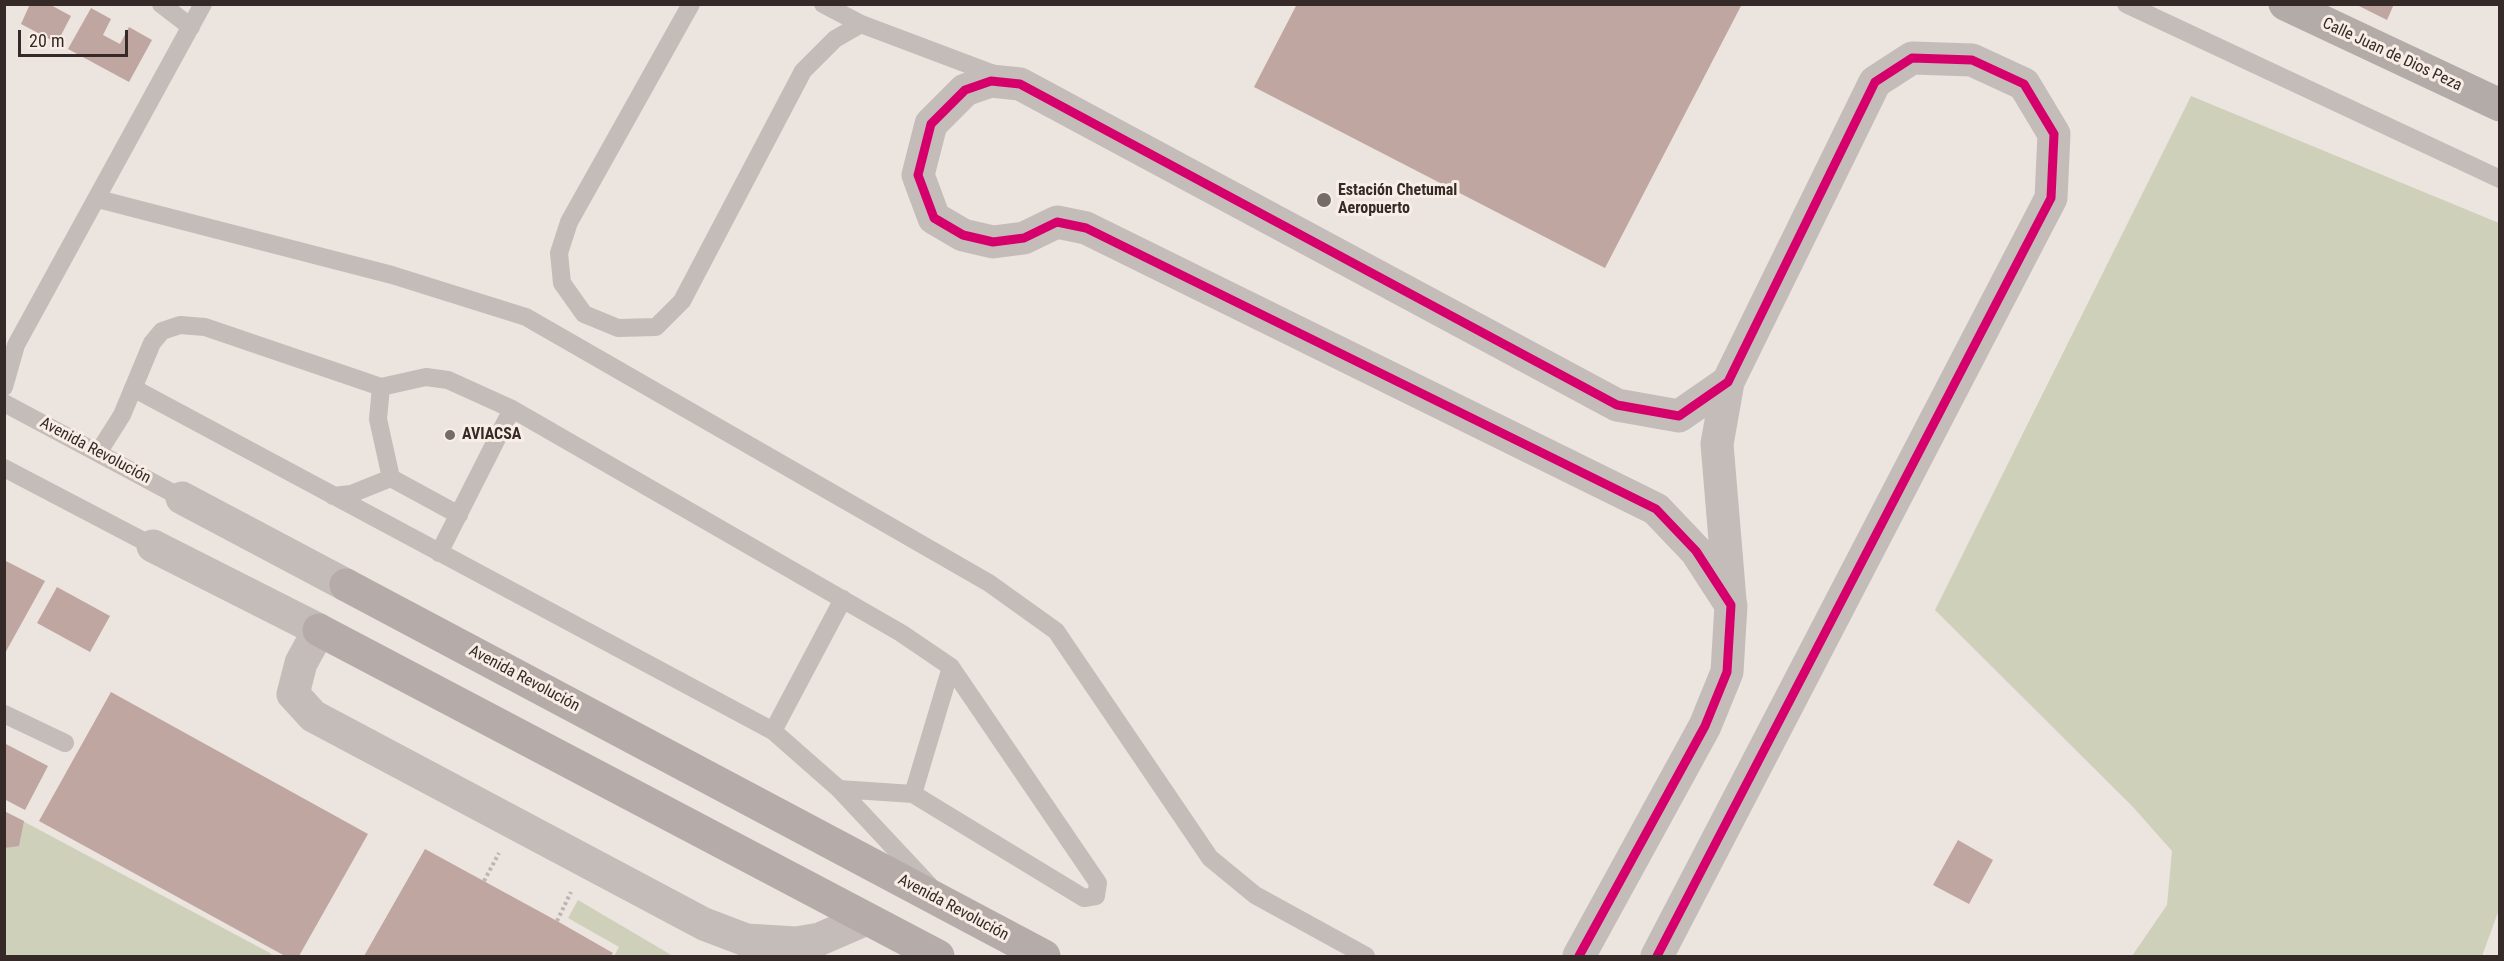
<!DOCTYPE html>
<meta charset="utf-8">
<style>
body{margin:0}
#map{position:relative;width:2504px;height:961px;overflow:hidden;background:#ece4df;font-family:"Roboto Condensed",sans-serif}
canvas{display:block}
.frame{position:absolute;inset:0;border:6px solid #352a27;pointer-events:none}
.scale{position:absolute;left:18px;top:30px;width:110px;height:27px;box-sizing:border-box;border:3px solid #352a27;border-top:0;padding-left:8px;font-size:18px;line-height:21px;white-space:nowrap;color:#352a27;-webkit-text-stroke:4px #f9eee6;paint-order:stroke}
</style>
<div id="map">
<canvas width="2504" height="961"></canvas>
<div class="frame"></div>
<div class="scale">20 m</div>
</div>
<script>
const ctx = document.querySelector('canvas').getContext('2d');
ctx.lineJoin = 'round';
function paint(path, color) {
  ctx.fillStyle = color;
  ctx.fill(path, 'evenodd');
}
function shape(rows) {
  const path = new Path2D();
  for (const r of rows) {
    path.moveTo(r[0], r[1]);
    for (let i = 2; i < r.length; i += 2) path.lineTo(r[i], r[i + 1]);
  }
  return path;
}
function stroke(path, color, width, dash) {
  ctx.strokeStyle = color;
  ctx.lineWidth = width;
  ctx.lineCap = dash ? 'butt' : 'round';
  ctx.setLineDash(dash || []);
  ctx.stroke(path);
}
function write(font, color, halo, rows, align = 'center') {
  ctx.font = font + ' "Roboto Condensed",sans-serif';
  ctx.lineWidth = 6;
  ctx.setLineDash([]);
  ctx.textBaseline = 'middle';
  ctx.strokeStyle = halo;
  ctx.fillStyle = color;
  for (const [text, x, y, turn = 0] of rows) {
    ctx.save();
    ctx.translate(x, y);
    ctx.rotate((+turn || 0) * Math.PI / 180);
    ctx.textAlign = isNaN(turn) ? turn : align;
    if (halo) ctx.strokeText(text, 0, 0);
    ctx.fillText(text, 0, 0);
    ctx.restore();
  }
}
const green = shape([
 [2191,96,2499,223,2500,907,2482,956,2132,956,2167,905,2172,851,2133,807,1935,610],
 [4,811,270,953,273,956,10,956,5,954],
 [578,900,673,956,614,956,619,947,568,918]
]);
const building = shape([
 [30,4,49,4,71,16,57,43,21,24],
 [1297,4,1742,4,1605,268,1254,87],
 [2355,4,2394,4,2387,20],
 [91,8,111,19,103,35,120,44,129,27,152,40,129,82,68,49],
 [4,560,45,581,4,655],
 [57,587,110,616,90,652,37,623],
 [111,692,368,834,299,956,285,956,39,821],
 [4,743,48,766,25,810,4,799],
 [4,811,24,821,19,846,4,848],
 [1958,840,1993,860,1969,904,1933,885],
 [425,849,557,921,613,953,611,956,364,956]
]);
const path = shape([
 [484,881,499,853],
 [557,921,571,892]
]);
const lane = shape([
 [161,4,191,27],
 [691,4,569,222,559,253,562,283,584,314,618,328,656,327,682,301,803,71,835,39,861,24],
 [823,4,861,24,999,76],
 [2126,4,2500,179],
 [98,199,392,275,526,317,989,583,1056,631,1210,858,1255,895,1366,956],
 [4,387,16,345,203,4],
 [133,388,773,731,839,789,929,885],
 [4,403,182,498],
 [98,453,122,415,152,343,162,331,180,325,205,327,381,387,426,377,448,380,512,409,901,633,951,667,1098,883,1096,896,1084,898,913,794,839,789],
 [4,468,153,546],
 [391,478,459,515],
 [333,496,351,494,391,478,378,419,381,387],
 [439,553,512,409],
 [4,714,65,743],
 [773,731,843,599],
 [913,794,951,667]
]);
const street = shape([
 [1728,382,1717,444,1730,600],
 [182,498,346,585],
 [153,546,319,630,301,663,293,694,313,716,704,924,746,940,796,943,820,939,866,919],
 [1579,956,1705,726,1727,672,1731,605,1696,551,1656,509,1086,228,1057,222,1024,238,993,242,963,235,934,218,918,175,931,124,965,90,991,81,1020,84,1617,405,1679,416,1728,382,1875,82,1912,58,1972,60,2024,84,2054,134,2051,198,1657,956]
]);
const secondary = shape([
 [346,585,1044,956],
 [319,630,938,956]
]);
const primary = shape([
 [2285,4,2500,105]
]);
const cycleway = shape([
 [1579,956,1705,726,1727,672,1731,605,1696,551,1656,509,1086,228,1057,222,1024,238,993,242,963,235,934,218,918,175,931,124,965,90,991,81,1020,84,1617,405,1679,416,1728,382,1875,82,1912,58,1972,60,2024,84,2054,134,2051,198,1657,956]
]);
const markers = [
 [1324,200,8,"#756b67"],
 [450,435,6,"#756b67"]
];
const streetNames = [
 ["Calle Juan de Dios Peza",2392,55,25],
 ["Avenida Revolución",95,451,28],
 ["Avenida Revolución",524,679,28],
 ["Avenida Revolución",953,908,28]
];
const poiNames = [
 ["Estación Chetumal",1338,191],
 ["Aeropuerto",1338,209],
 ["AVIACSA",462,435]
];
paint(green, '#cfd0ba');
paint(building, '#bfa6a1');
stroke(path, '#bdb5b1', 4, [3, 3]);
stroke(lane, '#c4bcb9', 18);
stroke(street, '#c4bcb9', 33);
stroke(secondary, '#b5aca9', 33);
stroke(primary, '#b3aba7', 33);
stroke(cycleway, '#d6006c', 9);
for (const [x, y, r, color] of markers) {
  const dot = new Path2D();
  dot.arc(x, y, r, 0, 2 * Math.PI);
  ctx.fillStyle = color;
  ctx.fill(dot);
  stroke(dot, '#f9eee6', 2);
}
write('16px', '#352a27', '#f9eee6', streetNames);
write('bold 16px', '#352a27', '#f9eee6', poiNames, 'left');
</script>
